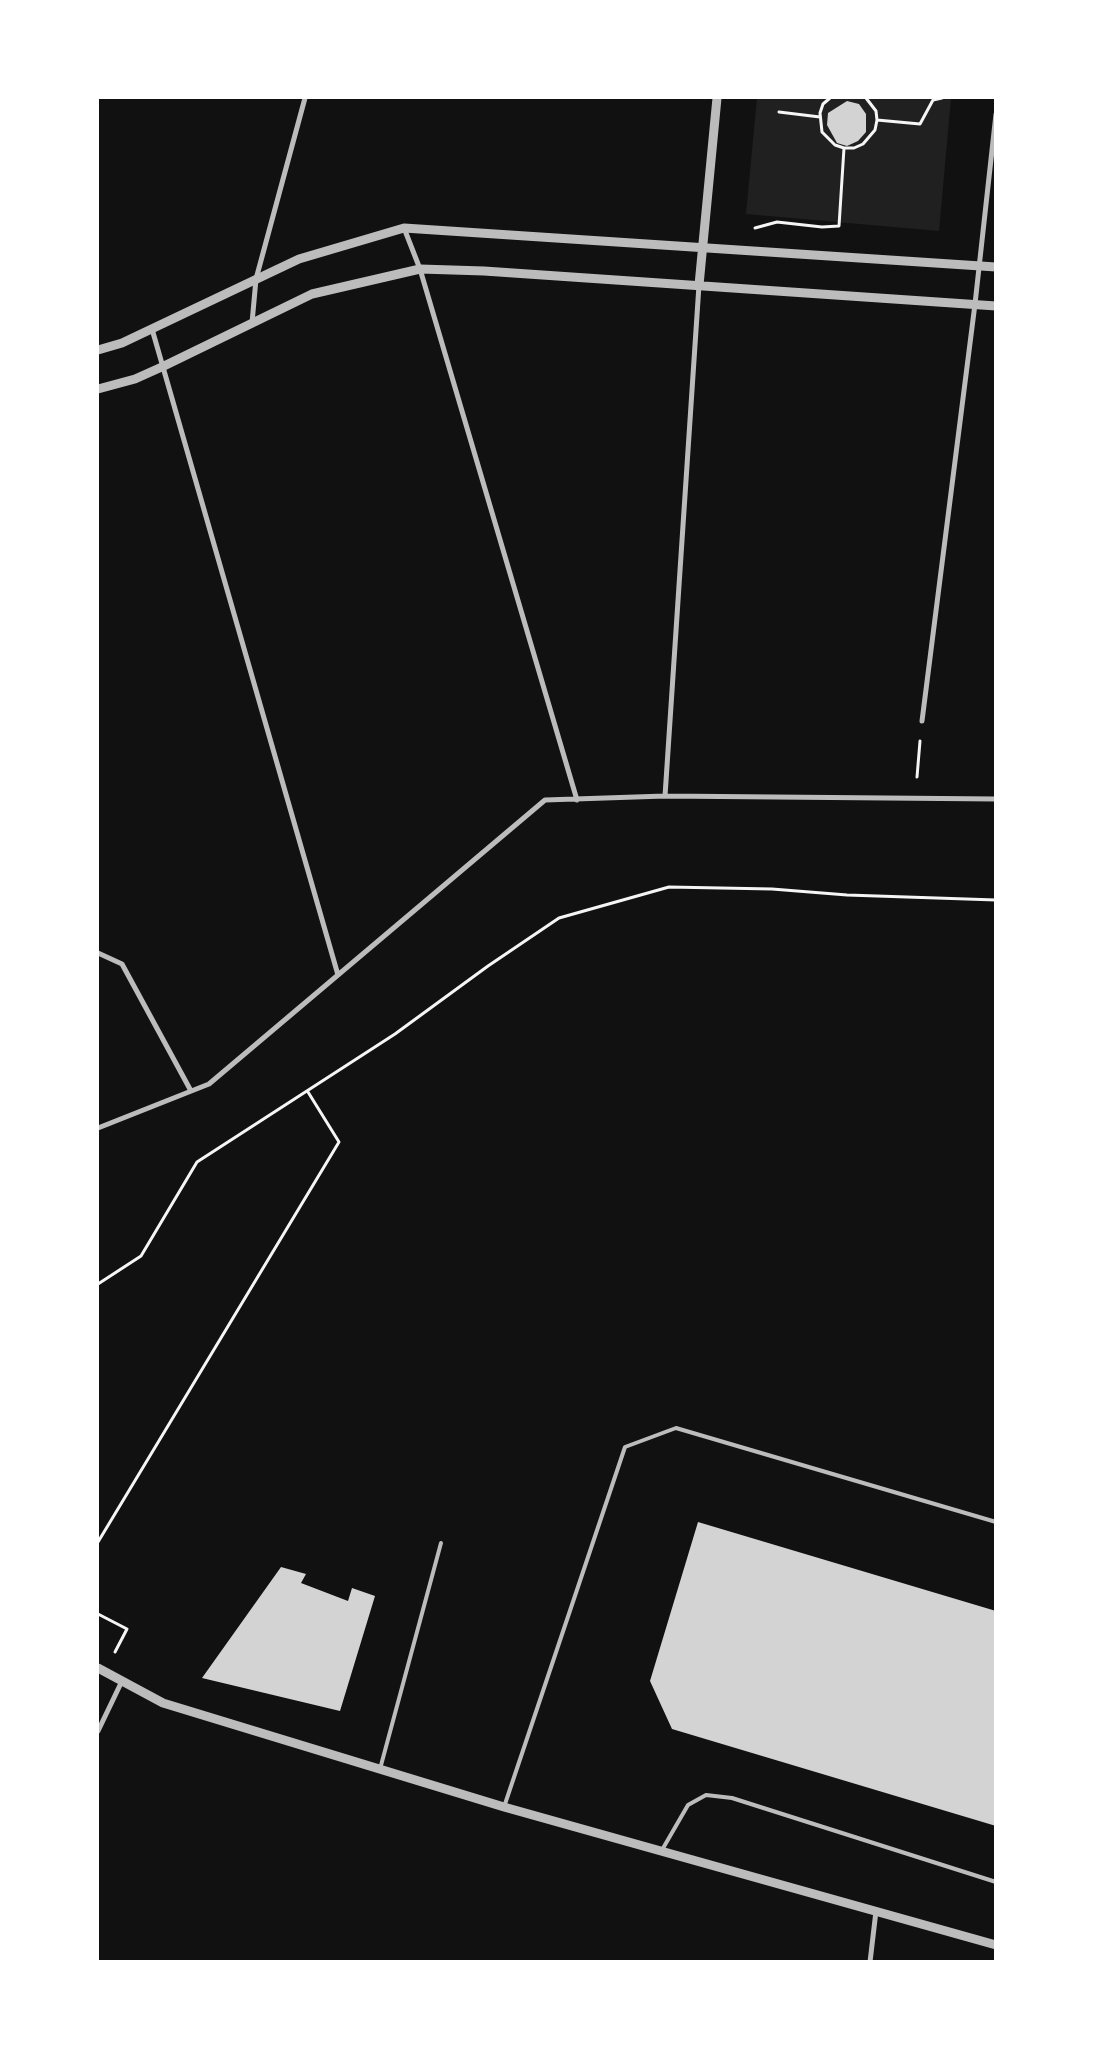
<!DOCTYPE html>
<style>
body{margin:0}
#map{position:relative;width:1093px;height:2059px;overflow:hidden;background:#111;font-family:"PT Sans Narrow",sans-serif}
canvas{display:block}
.frame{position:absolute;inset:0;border:99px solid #fff;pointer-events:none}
</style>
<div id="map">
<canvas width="1093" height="2059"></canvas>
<div class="frame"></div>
</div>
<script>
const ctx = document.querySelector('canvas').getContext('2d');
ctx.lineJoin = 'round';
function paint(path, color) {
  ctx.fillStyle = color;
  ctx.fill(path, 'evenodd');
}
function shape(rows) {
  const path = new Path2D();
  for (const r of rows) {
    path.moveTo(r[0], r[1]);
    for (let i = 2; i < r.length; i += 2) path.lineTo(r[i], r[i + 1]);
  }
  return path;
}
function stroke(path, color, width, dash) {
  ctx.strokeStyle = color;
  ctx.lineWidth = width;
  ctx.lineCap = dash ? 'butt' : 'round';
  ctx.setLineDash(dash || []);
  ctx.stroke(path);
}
const green = shape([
 [757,98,951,98,939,231,746,214]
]);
const building = shape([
 [847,101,859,104,866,114,866,132,858,141,847,146,837,143,827,125,828,113],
 [698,1522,996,1611,996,1826,672,1729,650,1681],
 [281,1567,306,1574,301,1583,348,1601,352,1588,375,1596,340,1711,202,1678]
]);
const path = shape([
 [830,98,823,104,820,113,822,132,835,145,844,148,854,148,863,144,875,130,877,120,876,111,866,98],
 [779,112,820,117],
 [877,120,920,124,933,100,942,98],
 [755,228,777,222,822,227,839,226,844,148],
 [917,777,920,741],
 [98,1284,141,1256,197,1162,395,1034,488,966,559,918,669,887,772,889,847,895,996,900],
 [98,1542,339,1142,308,1092],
 [98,1614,127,1629,115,1652]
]);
const service = shape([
 [380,1769,441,1543],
 [504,1807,625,1447,676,1428,996,1522],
 [662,1850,688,1805,706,1795,732,1798,996,1882]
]);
const minor = shape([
 [404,228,420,269,577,800],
 [252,323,256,279,305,98],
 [152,329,338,975],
 [922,721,975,304,996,114],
 [665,796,699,285],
 [98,953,122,964,191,1091],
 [98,1128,209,1084,545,800,665,796,996,799],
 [98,1731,122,1681],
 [870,1962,876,1911]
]);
const tertiary = shape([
 [699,285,717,98],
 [98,350,122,343,299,259,404,228,996,267],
 [98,389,135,379,164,366,312,294,420,269,484,271,996,306],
 [98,1668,163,1703,504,1807,996,1945]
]);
paint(green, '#202020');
paint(building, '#d3d3d3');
stroke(path, '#f5f5f5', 3);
stroke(service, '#bcbcbc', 4);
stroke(minor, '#bcbcbc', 5);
stroke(tertiary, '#bcbcbc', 9);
</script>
